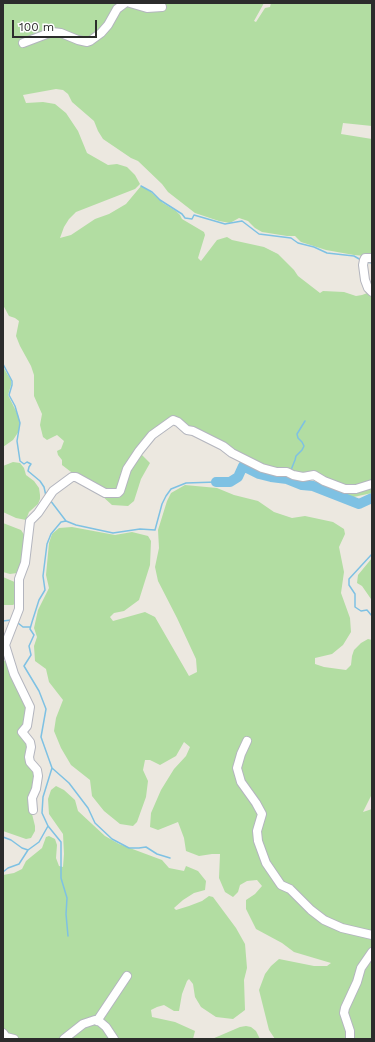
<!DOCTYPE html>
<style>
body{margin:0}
#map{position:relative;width:375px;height:1042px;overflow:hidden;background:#ece8e0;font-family:"Work Sans",sans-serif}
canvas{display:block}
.frame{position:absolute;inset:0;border:4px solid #2c2c2c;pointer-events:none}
.scale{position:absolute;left:12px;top:20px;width:85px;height:18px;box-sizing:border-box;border:2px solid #2c2c2c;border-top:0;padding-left:5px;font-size:12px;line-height:14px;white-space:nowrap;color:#2c2c2c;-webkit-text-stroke:3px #fff;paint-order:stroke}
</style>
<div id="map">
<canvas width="375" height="1042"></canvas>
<div class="frame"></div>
<div class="scale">100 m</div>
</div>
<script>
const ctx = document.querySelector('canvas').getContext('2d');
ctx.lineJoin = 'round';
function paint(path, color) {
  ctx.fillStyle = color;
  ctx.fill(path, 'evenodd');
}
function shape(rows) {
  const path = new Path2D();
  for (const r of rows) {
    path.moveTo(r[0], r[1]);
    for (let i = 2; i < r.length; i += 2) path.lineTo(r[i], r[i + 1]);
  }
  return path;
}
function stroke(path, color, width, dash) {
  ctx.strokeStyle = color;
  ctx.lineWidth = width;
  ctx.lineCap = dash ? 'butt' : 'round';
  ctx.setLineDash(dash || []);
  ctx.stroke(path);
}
const green = shape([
 [3,3,264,3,254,21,256,22,265,8,270,7,271,3,372,3,372,126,343,123,341,134,372,139,372,254,365,256,354,255,326,250,301,242,295,236,287,236,262,232,255,228,248,221,239,218,230,223,219,221,195,213,168,192,162,184,138,161,131,158,103,139,98,131,94,121,72,102,68,94,63,90,56,89,23,95,26,103,43,102,55,104,66,113,78,131,87,153,108,165,117,164,127,167,135,175,140,184,135,189,76,212,69,219,64,227,60,238,71,235,95,219,109,214,126,204,141,186,151,192,163,203,176,211,180,215,182,219,204,232,205,235,198,258,201,261,217,240,227,237,232,240,264,247,278,254,294,270,298,276,320,293,323,291,344,292,356,296,362,295,370,292,372,294,372,493,349,498,334,492,301,473,266,467,186,426,175,419,137,450,150,463,141,479,134,501,128,506,112,505,101,495,62,465,62,460,58,455,57,451,61,449,64,441,57,435,47,440,43,437,40,425,42,414,34,396,34,375,31,366,20,346,16,336,19,321,15,318,9,316,3,305],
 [3,367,11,380,11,385,8,395,18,415,20,423,19,431,13,440,3,447],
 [13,462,20,463,24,468,26,475,34,481,39,488,40,495,40,499,38,504,29,512,26,520,16,518,3,512,3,466],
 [185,485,217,488,234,495,258,501,274,512,292,518,305,516,333,522,344,529,345,534,339,547,344,572,341,593,350,618,351,632,343,645,332,654,315,658,315,664,324,667,346,670,351,665,352,656,354,650,361,643,368,639,372,640,372,794,363,812,372,809,372,1039,275,1039,269,1030,259,990,265,974,271,966,279,959,314,966,327,966,331,963,294,952,282,943,256,929,246,909,246,900,255,894,262,886,257,880,247,881,240,885,238,892,233,897,225,892,219,878,220,854,212,854,199,856,186,851,184,838,178,822,158,830,150,827,151,813,161,790,174,769,186,756,190,747,184,742,176,756,160,765,150,760,145,760,143,770,148,781,146,797,137,822,133,826,120,824,104,811,92,796,90,780,71,765,61,748,54,731,56,718,63,700,49,682,46,669,35,661,34,646,37,637,34,628,38,610,49,588,46,575,49,543,52,534,59,528,72,527,115,535,132,532,148,536,151,541,150,565,139,600,124,611,114,613,110,617,113,621,145,612,155,617,189,676,197,672,196,659,177,618,158,581,155,567,159,548,158,530,167,501,171,493],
 [3,523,21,530,25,536,25,543,19,570,17,573,10,574,3,572],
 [372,558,372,607,371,606,371,599,362,586,357,583,358,575],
 [3,577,17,583,16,603,13,605,3,605],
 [3,660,8,663,27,709,26,740,36,776,30,806,35,826,35,831,31,838,26,839,3,831],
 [56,786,64,790,75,800,78,811,105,836,119,844,162,860,169,868,184,871,186,866,198,871,206,881,205,890,194,893,183,900,174,908,176,910,189,906,202,901,209,896,213,897,236,928,245,944,247,968,244,980,245,1010,233,1019,216,1017,201,1007,195,997,193,984,189,979,187,981,182,994,179,1011,174,1011,164,1005,157,1007,151,1010,152,1017,175,1022,195,1031,193,1039,3,1039,3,875,14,873,22,869,26,861,42,848,46,837,49,836,55,839,57,845,56,858,59,866,63,867,64,854,63,834,49,814,48,799,51,790],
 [246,1026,251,1027,256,1031,260,1039,212,1039,240,1027]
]);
const stream = shape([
 [141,186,152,192,160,200,182,214,185,218,192,219,194,215,225,224,242,221,259,234,291,238,298,243,314,247,327,253,354,256,361,260],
 [366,262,372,263],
 [3,364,12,381,12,385,9,395,15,406,20,423,17,441,20,461,24,464,27,462,31,464,29,467,28,471,40,481,44,487,46,496],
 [291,470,295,460,296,456,302,450,304,446,302,442,298,438,297,434,305,421],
 [50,500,66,521],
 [372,554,349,579,349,585,355,594,355,607,361,611,367,610,372,616],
 [3,621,11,620],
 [18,623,23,627,30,627],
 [52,768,43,797,42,813,48,826,61,842,61,878,67,898,66,914,68,936],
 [3,837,11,840,22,848,28,850,39,842,48,826],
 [170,858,157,854,146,847,139,848,129,848,112,839,95,823,88,808,69,783,52,768,41,737,46,709,39,691,24,666,31,655,29,646,34,635,30,629,32,622,39,600,45,590,43,576,47,544,51,534,61,522,66,521,76,525,113,533,140,529,155,530,162,504,166,496,171,489,186,483,216,482],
 [3,872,8,868,19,864,28,850]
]);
const river = shape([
 [216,482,230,482,238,477,243,466,259,474,271,477,287,479,302,485,313,486,359,504,372,498]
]);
const minor = shape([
 [130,3,147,8,162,7],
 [23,43,52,32,61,33,78,40,87,42,90,41,101,33,108,25,117,9,125,3],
 [372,258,365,258,364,260,363,265,365,280,368,288,372,292],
 [247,741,241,754,237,768,241,782,256,803,262,814,257,831,258,841,266,863,281,885,290,889,311,910,324,920,342,928,372,935],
 [33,810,32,798,36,789,38,776,37,770,30,762,29,757,31,747,30,742,22,732,27,726,30,707,14,674,5,645,19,609,19,579,25,563,30,521,38,513,53,491,72,477,76,477,105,493,118,493,120,491,127,469,139,451,152,435,173,420,178,422,187,430,193,431,223,446,232,453,262,468,277,472,287,472,293,475,303,477,314,475,324,481,345,489,356,489,372,484],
 [97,1021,127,976],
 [3,1033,6,1037,14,1039],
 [64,1039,83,1024,95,1020,99,1021,106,1027,114,1039],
 [350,1039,350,1031,344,1013,345,1008,357,982,361,968,372,952]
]);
paint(green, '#b2dda2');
stroke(stream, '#7ec1e3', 1.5);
stroke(river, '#7ec1e3', 10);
stroke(minor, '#b3b5be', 10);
stroke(minor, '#fff', 8);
</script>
